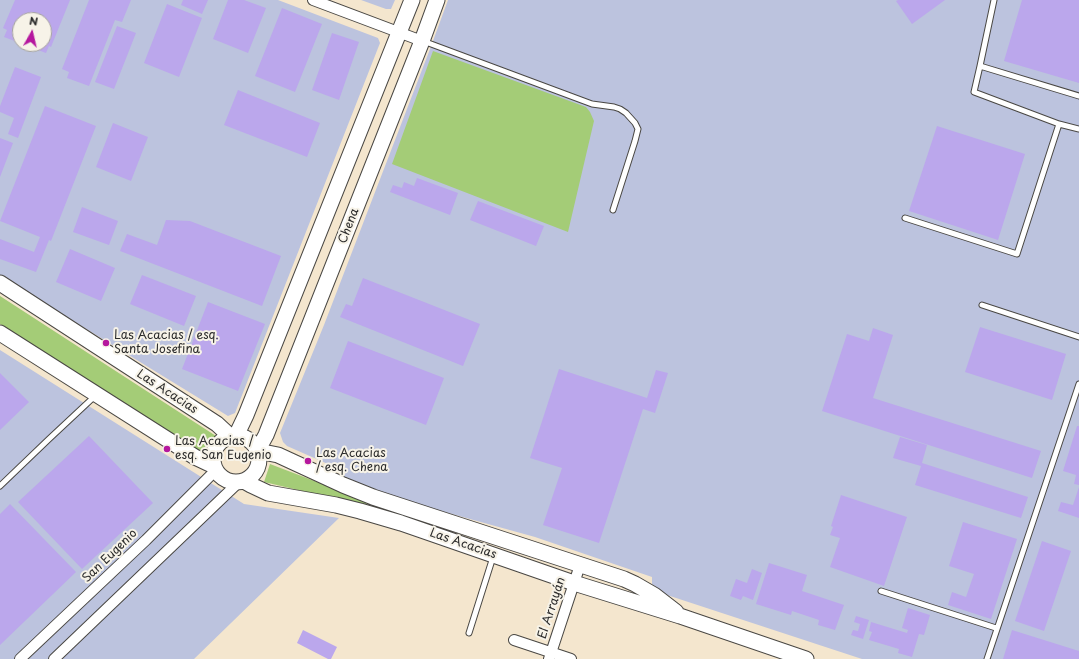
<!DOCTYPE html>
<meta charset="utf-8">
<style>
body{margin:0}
#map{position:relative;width:1079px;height:659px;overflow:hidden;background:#f4e6ce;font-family:"Playpen Sans",sans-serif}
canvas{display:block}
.north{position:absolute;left:12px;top:12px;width:40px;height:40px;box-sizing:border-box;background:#f7f3e8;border:1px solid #a5a39c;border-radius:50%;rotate:8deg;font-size:11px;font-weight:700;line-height:16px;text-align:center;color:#2b2b2b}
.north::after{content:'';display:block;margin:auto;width:14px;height:18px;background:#b5179e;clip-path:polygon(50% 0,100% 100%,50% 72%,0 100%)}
</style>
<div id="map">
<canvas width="1079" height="659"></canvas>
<div class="north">N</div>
</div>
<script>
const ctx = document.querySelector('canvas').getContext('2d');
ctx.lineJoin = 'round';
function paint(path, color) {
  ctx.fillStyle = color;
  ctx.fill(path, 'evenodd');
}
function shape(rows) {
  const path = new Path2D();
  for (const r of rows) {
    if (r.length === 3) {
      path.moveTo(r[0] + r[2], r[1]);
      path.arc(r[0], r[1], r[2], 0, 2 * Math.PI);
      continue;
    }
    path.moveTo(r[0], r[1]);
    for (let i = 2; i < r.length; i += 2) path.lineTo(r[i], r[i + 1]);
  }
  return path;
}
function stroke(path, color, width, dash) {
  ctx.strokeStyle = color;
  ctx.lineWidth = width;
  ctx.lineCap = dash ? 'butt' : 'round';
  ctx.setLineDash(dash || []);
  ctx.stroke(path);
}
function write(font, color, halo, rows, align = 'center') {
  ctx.font = font + ' "Playpen Sans",sans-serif';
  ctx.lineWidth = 4;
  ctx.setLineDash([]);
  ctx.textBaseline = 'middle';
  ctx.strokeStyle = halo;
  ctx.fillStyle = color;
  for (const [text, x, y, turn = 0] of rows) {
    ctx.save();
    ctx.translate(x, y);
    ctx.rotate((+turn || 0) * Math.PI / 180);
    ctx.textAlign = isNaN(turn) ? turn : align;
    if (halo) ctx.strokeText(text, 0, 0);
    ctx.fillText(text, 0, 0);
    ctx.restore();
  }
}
const industrial = shape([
 [0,0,278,0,378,38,380,43,235,413,228,416,0,276],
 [20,20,44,20,44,44,20,44],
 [361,0,395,0,391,9,386,9],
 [448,0,1079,0,1079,659,862,659,667,595,652,584,652,577,535,537,383,495,343,477,346,472,287,446,283,442,280,433,324,325,430,49],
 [0,350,244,504,339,518,194,659,0,659]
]);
const green = shape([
 [433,51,586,107,590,112,594,121,568,232,392,164],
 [0,296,216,436,203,455,0,324],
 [270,464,367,501,366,506,264,482]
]);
const building = shape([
 [15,0,70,0,51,47,49,46,46,53,22,44,44,44,44,20,20,20,20,43,4,37,7,30,3,28],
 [89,0,131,0,122,22,115,20,89,86,67,78,69,72,62,69],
 [183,0,208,0,202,14,181,5],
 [228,0,244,0,266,8,248,53,213,39],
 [898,0,945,0,912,24,896,1],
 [1022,0,1079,0,1079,83,1004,61],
 [167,4,202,18,179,77,144,63],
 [282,8,322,24,295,92,255,76],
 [117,26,136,33,114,89,95,82],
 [332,33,359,42,339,100,312,90],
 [15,67,41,77,18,138,8,134,14,118,0,112,0,106],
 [238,90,320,123,307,157,224,125],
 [45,106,96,126,51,241,49,240,36,272,0,259,0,239,34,252,40,237,0,221],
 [113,123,148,137,131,181,96,167],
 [937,126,1025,154,998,240,909,211],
 [0,138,13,143,0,177],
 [417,178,458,193,450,215,390,192,393,185,402,188,404,182,414,186],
 [478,201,544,226,536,246,470,220],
 [82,207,118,221,109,245,73,232],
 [166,220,190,221,281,256,262,306,120,251,127,234,157,245],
 [70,249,115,268,101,301,56,282],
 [142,275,196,296,184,326,130,304],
 [363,278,480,324,463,366,340,317,346,304,352,306],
 [208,302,265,324,238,391,182,369],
 [980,327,1066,354,1052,400,965,372],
 [873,328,893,335,873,398,1041,451,1032,478,822,411,847,334,869,341],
 [348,341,444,378,426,425,330,388],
 [559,369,647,398,656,370,668,373,655,413,643,409,599,543,543,525,562,468,530,458],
 [0,373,29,402,0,430],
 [1077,426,1079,426,1079,485,1074,484,1076,475,1063,471],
 [89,436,153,503,82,569,18,502],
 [900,437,927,445,922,463,1028,497,1021,518,915,485,921,466,893,458],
 [1079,487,1079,518,1058,511,1061,502,1073,505],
 [841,495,907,517,884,586,830,567,840,538,830,535,833,527,831,526],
 [10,504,76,572,0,645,0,514],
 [963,522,1017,539,991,619,948,605,952,592,966,597,974,574,949,566],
 [1042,541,1071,551,1044,631,1015,621],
 [769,563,807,575,802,591,844,605,835,630,818,625,819,620,792,611,791,615,756,604],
 [752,569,762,573,753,600,743,596,741,600,730,596,736,579,747,583],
 [908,608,930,615,924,635,919,634,912,657,898,653,899,649,869,640,872,632,869,631,871,622,907,633,908,630,902,628],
 [856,616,869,620,863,639,851,635,853,630,858,631,860,624,854,622],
 [303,630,337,647,331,659,328,659,297,643],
 [1012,630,1079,651,1079,659,1003,659]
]);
const lane = shape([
 [994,0,980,66,1079,96],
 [423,41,592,104,614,107,620,109,626,113,635,123,638,129,635,141,613,210],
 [980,66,974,92,1059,124,1079,129],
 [905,218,1017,254,1059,124],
 [982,305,1079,337],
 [0,486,49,439,95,396],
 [881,591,996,628],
 [469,633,493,557],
 [987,659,1079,384]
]);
const street = shape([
 [313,0,422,41],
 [514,640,571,659],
 [20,659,146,540,216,470],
 [54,659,239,482],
 [549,659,580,565]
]);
const secondary = shape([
 [0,283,217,424,231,437],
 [0,333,195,457,214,466],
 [236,436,246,415,412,0],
 [236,459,23],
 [256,448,260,446,266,435,422,41,437,0],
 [258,453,268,453,278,455,343,485,373,497,624,579,635,584,654,595,676,612],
 [244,481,251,485,268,493,336,505,360,511,401,523,574,583,680,616,806,659]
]);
const markers = [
 [106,343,4,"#b5179e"],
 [167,449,4,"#b5179e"],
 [308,461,4,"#b5179e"]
];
const streetNames = [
 ["Chena",349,226,-69],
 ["Las Acacias",167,392,33],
 ["Las Acacias",463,544,19],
 ["San Eugenio",110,556,-44],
 ["El Arrayán",552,608,-72]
];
const poiNames = [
 ["Las Acacias / esq.",114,336],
 ["Santa Josefina",114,350],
 ["Las Acacias /",175,442],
 ["esq. San Eugenio",175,456],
 ["Las Acacias",316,454],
 ["/ esq. Chena",316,468]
];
paint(industrial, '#bcc3de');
paint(green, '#a4cc77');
paint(building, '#bba7ec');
stroke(lane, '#494743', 7);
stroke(street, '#494743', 12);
stroke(secondary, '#494743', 17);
stroke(lane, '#fff', 5);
stroke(street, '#fff', 10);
stroke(secondary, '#fff', 15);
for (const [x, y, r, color] of markers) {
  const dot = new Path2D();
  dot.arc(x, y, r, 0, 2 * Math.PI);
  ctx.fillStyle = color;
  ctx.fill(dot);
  stroke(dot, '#f7f3e8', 1.5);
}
write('12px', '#2b2b2b', '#f7f3e8', streetNames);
write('12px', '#2b2b2b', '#f7f3e8', poiNames, 'left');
</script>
